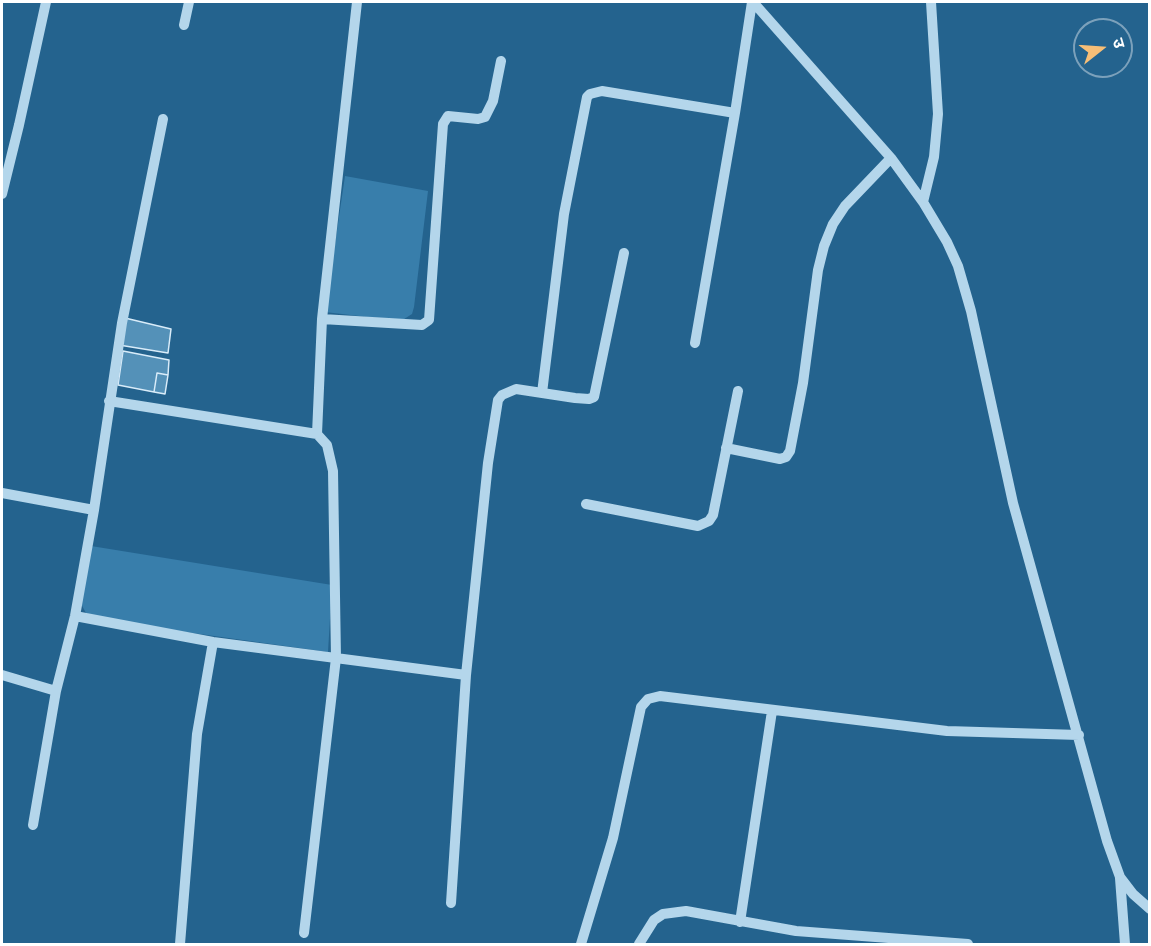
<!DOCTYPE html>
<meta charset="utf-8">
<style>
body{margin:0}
#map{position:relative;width:1151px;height:946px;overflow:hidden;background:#24638e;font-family:Roboto,"Noto Sans Devanagari",sans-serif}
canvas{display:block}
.frame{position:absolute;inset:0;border:3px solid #fff;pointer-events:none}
.north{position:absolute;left:1073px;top:18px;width:60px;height:60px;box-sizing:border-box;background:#24638e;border:2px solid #7ca1bb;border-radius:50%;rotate:73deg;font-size:16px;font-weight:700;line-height:24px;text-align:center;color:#fff}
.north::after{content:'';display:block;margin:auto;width:21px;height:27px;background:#f6be77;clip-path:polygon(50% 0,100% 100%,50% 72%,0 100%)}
</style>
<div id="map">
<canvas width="1151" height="946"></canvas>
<div class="frame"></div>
<div class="north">उ</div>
</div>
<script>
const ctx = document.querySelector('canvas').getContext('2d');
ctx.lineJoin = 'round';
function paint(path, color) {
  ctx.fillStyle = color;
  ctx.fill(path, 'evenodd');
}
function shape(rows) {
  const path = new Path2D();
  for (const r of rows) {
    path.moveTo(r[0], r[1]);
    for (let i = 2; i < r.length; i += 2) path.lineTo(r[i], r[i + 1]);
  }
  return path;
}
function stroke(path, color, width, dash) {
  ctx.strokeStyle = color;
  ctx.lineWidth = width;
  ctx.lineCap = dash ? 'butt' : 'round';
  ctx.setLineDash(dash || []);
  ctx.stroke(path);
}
const green = shape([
 [345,176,428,191,414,307,412,314,401,321,325,312],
 [91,546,332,585,328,652,100,620,86,613,80,602]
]);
const building = shape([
 [125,318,171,329,168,353,119,345,125,318],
 [123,351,169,360,168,375,157,373,154,392,118,385,123,351],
 [157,373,168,375,165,394,154,392,157,373]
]);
const minor = shape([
 [753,2,891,158,923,202,947,242,958,266,971,311,1013,503,1107,841,1120,877,1133,894,1150,909],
 [184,25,189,2],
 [2,194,19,125,46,2],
 [923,202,934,157,938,114,931,2],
 [322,319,422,325,429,320,443,124,448,116,478,119,485,117,493,101,501,61],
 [695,343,735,113],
 [542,393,564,214,587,97,590,94,602,91,735,113,752,2],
 [109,401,317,434,327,445,333,471,336,658,304,933],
 [317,434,322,319,357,2],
 [726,448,780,459,786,457,790,451,803,383,818,270,824,246,833,224,845,206,891,158],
 [2,493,94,510],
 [586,504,698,526,709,521,713,515,738,391],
 [75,616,213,642,466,675],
 [2,675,56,691],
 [33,825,56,691,75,616,94,510,122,323,163,119],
 [1120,878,1125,944],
 [451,903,466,675,488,463,498,400,502,395,516,389,575,398,589,399,594,397,624,253],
 [740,922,772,711],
 [180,944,197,734,213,642],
 [581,944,613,838,641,707,648,699,660,696,947,731,1079,735],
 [639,944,654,920,663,914,686,911,796,931,968,944]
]);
paint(green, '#387eab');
paint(building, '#5491b8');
stroke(building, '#d9ecf9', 1.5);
stroke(minor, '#b4d6eb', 10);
</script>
